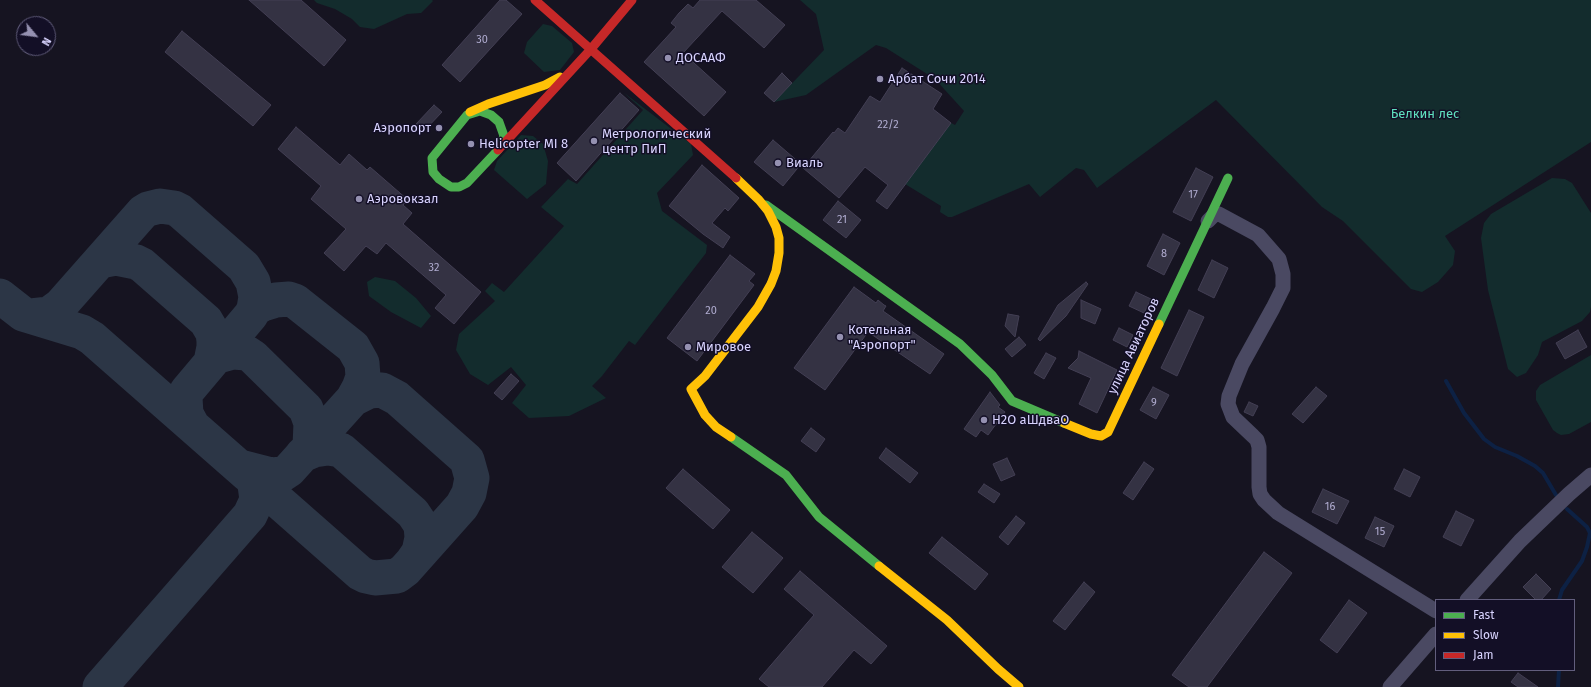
<!DOCTYPE html>
<meta charset="utf-8">
<style>
body{margin:0}
#map{position:relative;width:1591px;height:687px;overflow:hidden;background:#161421;font-family:"Fira Sans",sans-serif}
canvas{display:block}
.legend{position:absolute;left:1435px;top:599px;width:140px;height:72px;box-sizing:border-box;background:#130f26;border:1px solid #625e7d;margin:0;padding:5px 7px;list-style:none;font-size:12px;color:#d9d4ff}
.legend li{display:flex;align-items:center;gap:8px;height:20px}
.legend b{width:20px;border:1px solid #625e7d}
.north{position:absolute;left:16px;top:16px;width:40px;height:40px;box-sizing:border-box;background:#130f26;border:1px solid #625e7d;border-radius:50%;rotate:119deg;font-size:11px;font-weight:700;line-height:16px;text-align:center;color:#d9d4ff}
.north::after{content:'';display:block;margin:auto;width:14px;height:18px;background:#9591b1;clip-path:polygon(50% 0,100% 100%,50% 72%,0 100%)}
</style>
<div id="map">
<canvas width="1591" height="687"></canvas>
<ul class="legend">
<li><b style="height:5px;background:#4caf50"></b>Fast</li>
<li><b style="height:5px;background:#ffc107"></b>Slow</li>
<li><b style="height:5px;background:#c62828"></b>Jam</li>
</ul>
<div class="north">N</div>
</div>
<script>
const ctx = document.querySelector('canvas').getContext('2d');
ctx.lineJoin = 'round';
function paint(path, color) {
  ctx.fillStyle = color;
  ctx.fill(path, 'evenodd');
}
function shape(rows) {
  const path = new Path2D();
  for (const r of rows) {
    path.moveTo(r[0], r[1]);
    for (let i = 2; i < r.length; i += 2) path.lineTo(r[i], r[i + 1]);
  }
  return path;
}
function stroke(path, color, width, dash) {
  ctx.strokeStyle = color;
  ctx.lineWidth = width;
  ctx.lineCap = dash ? 'butt' : 'round';
  ctx.setLineDash(dash || []);
  ctx.stroke(path);
}
function write(font, color, halo, rows, align = 'center') {
  ctx.font = font + ' "Fira Sans",sans-serif';
  ctx.lineWidth = 3;
  ctx.setLineDash([]);
  ctx.textBaseline = 'middle';
  ctx.strokeStyle = halo;
  ctx.fillStyle = color;
  for (const [text, x, y, turn = 0] of rows) {
    ctx.save();
    ctx.translate(x, y);
    ctx.rotate((+turn || 0) * Math.PI / 180);
    ctx.textAlign = isNaN(turn) ? turn : align;
    if (halo) ctx.strokeText(text, 0, 0);
    ctx.fillText(text, 0, 0);
    ctx.restore();
  }
}
const green = shape([
 [314,0,432,0,433,1,421,13,407,14,374,29,360,27,352,19,335,9,317,3],
 [800,0,1591,0,1591,142,1445,236,1455,251,1453,265,1438,282,1422,292,1411,289,1343,221,1322,207,1216,100,1097,188,1084,170,1076,168,1040,197,1029,184,952,217,948,217,940,212,941,206,905,184,951,123,955,125,964,111,935,79,886,48,876,45,806,95,774,102,824,50,816,14],
 [543,24,552,26,572,43,574,52,560,70,544,72,524,53,527,42],
 [623,92,691,144,693,155,657,193,662,211,707,245,706,253,635,345,629,341,602,376,592,386,606,398,569,416,529,418,512,403,526,385,511,367,488,385,470,374,456,350,459,334,495,301,485,291,492,283,504,292,564,226,541,207,568,179,577,184,643,110],
 [521,135,533,136,543,144,548,161,546,184,527,199,494,170,497,161],
 [1552,178,1565,179,1572,183,1591,213,1591,307,1590,312,1582,321,1542,342,1538,355,1526,373,1517,377,1508,369,1488,290,1481,238,1484,223,1491,214],
 [375,277,395,281,416,298,431,316,421,328,391,312,369,296,367,282],
 [1591,355,1591,422,1569,434,1561,435,1557,433,1553,430,1536,400,1536,391,1540,385]
]);
const stream = shape([
 [1446,381,1464,413,1484,439,1495,447,1517,456,1535,466,1543,473,1556,495],
 [1559,600,1562,590,1582,561,1587,547,1590,533,1587,527,1567,509],
 [1558,687,1559,670]
]);
const taxiway = shape([
 [100,261,116,258,136,262,142,265,206,321,213,333,214,341,214,347,211,362],
 [0,296,23,314,82,332,92,338,247,474,252,478,255,485,257,500,250,515,100,687],
 [254,309,263,304,276,300,289,299,295,301,353,347,362,363,363,377,359,388,353,399],
 [31,316,49,314,60,306,143,212,148,209,160,206,174,208,180,211,244,267,253,282,256,297,254,309,251,315,187,391,185,398,186,414,192,425],
 [215,357,233,352,247,353,253,357,306,409,311,423,310,446],
 [302,455,314,450,328,448,341,450,413,513,421,525,422,538,419,552,412,562],
 [240,467,271,475,283,474,289,470,353,399,369,391,382,390,397,398,467,460,472,478,469,493,462,506,405,570,397,576,375,578,366,576,360,573,252,478]
]);
const building = shape([
 [249,0,301,0,346,40,324,66,249,0],
 [500,0,506,0,522,14,460,82,442,65,500,0],
 [700,0,756,0,785,25,764,48,722,11,683,53,726,92,704,116,644,62,676,27,671,23,679,13,688,4,693,8,700,0],
 [182,31,271,105,253,126,165,52,182,31],
 [902,68,942,94,933,109,951,123,887,209,876,201,888,185,865,167,839,198,803,168,833,132,834,133,838,128,845,133,870,96,880,102,902,68],
 [782,73,792,83,774,102,764,93,782,73],
 [620,93,639,110,576,181,557,163,620,93],
 [434,105,442,112,424,131,416,124,434,105],
 [296,127,340,165,349,154,367,170,370,167,408,200,403,205,412,213,403,224,481,292,454,324,435,308,446,295,386,243,377,254,366,246,344,271,324,253,346,229,311,199,321,186,278,149,296,127],
 [773,140,801,164,783,186,754,162,773,140],
 [702,165,739,198,728,211,725,208,712,223,730,237,723,248,703,234,669,206,702,165],
 [1196,168,1213,177,1191,221,1173,212,1196,168],
 [838,201,861,220,846,238,823,220,838,201],
 [1163,234,1180,243,1164,275,1147,266,1163,234],
 [730,255,755,274,749,281,754,285,697,361,667,338,730,255],
 [1212,260,1228,268,1214,298,1198,290,1212,260],
 [1086,282,1088,284,1066,316,1040,341,1038,339,1058,305,1086,282],
 [854,287,876,303,878,300,884,305,886,306,883,311,944,354,930,374,868,332,825,390,794,368,854,287],
 [1136,292,1151,299,1144,313,1129,306,1136,292],
 [1081,300,1101,309,1095,324,1081,318,1081,300],
 [1189,310,1204,317,1177,376,1161,368,1189,310],
 [1008,314,1019,316,1015,337,1005,326,1008,314],
 [1119,328,1133,335,1127,347,1113,340,1119,328],
 [1578,330,1587,347,1565,359,1556,343,1578,330],
 [1019,337,1026,345,1012,357,1005,349,1019,337],
 [1079,351,1117,370,1097,413,1079,404,1091,378,1068,368,1078,358,1079,351],
 [1046,353,1056,358,1044,379,1034,373,1046,353],
 [511,374,519,381,502,400,494,393,511,374],
 [1153,387,1169,395,1156,419,1140,410,1153,387],
 [1316,387,1327,396,1303,423,1292,414,1316,387],
 [990,392,1000,405,998,407,1005,412,988,435,981,430,976,437,964,429,990,392],
 [1249,402,1258,406,1253,416,1244,412,1249,402],
 [811,428,825,439,816,452,801,441,811,428],
 [886,448,918,473,910,483,879,458,886,448],
 [1007,458,1015,475,1001,481,993,464,1007,458],
 [1144,462,1154,469,1133,500,1123,493,1144,462],
 [683,469,730,510,713,529,666,488,683,469],
 [1404,469,1420,477,1410,497,1394,489,1404,469],
 [984,484,1000,494,994,503,978,492,984,484],
 [1323,489,1349,501,1337,524,1312,512,1323,489],
 [1456,511,1474,520,1461,546,1443,537,1456,511],
 [1016,516,1025,523,1008,545,999,537,1016,516],
 [1375,517,1394,526,1384,547,1365,538,1375,517],
 [752,532,783,558,753,593,722,567,752,532],
 [942,537,988,574,975,590,929,553,942,537],
 [1264,552,1292,573,1207,687,1189,687,1172,675,1264,552],
 [800,571,887,646,871,664,854,650,822,687,769,687,759,679,814,615,784,589,800,571],
 [1536,574,1551,589,1541,600,1536,600,1523,587,1536,574],
 [1084,582,1095,592,1065,630,1053,621,1084,582],
 [1349,600,1367,613,1337,653,1320,640,1349,600],
 [1518,673,1538,687,1518,687,1511,682,1518,673]
]);
const street = shape([
 [1208,221,1214,215,1219,214,1258,235,1279,259,1283,274,1283,288,1273,308,1242,364,1229,396,1228,404,1233,417,1253,436,1257,440,1259,447,1259,487,1260,494,1264,500,1278,513,1436,611],
 [1467,600,1520,541,1569,494,1591,475],
 [1390,687,1436,634]
]);
const fast = shape([
 [480,111,491,115,499,122,504,136,502,142,498,150,467,183,459,187,451,187,439,179,433,172,432,158,467,115,480,111],
 [766,205,960,344,992,375,1012,401,1064,423],
 [1159,324,1228,178],
 [731,437,786,475,819,517,879,566]
]);
const slow = shape([
 [470,112,488,104,545,85,560,77],
 [1064,423,1091,434,1101,436,1108,432,1159,324],
 [731,437,716,427,705,415,691,389,705,376,758,307,771,284,776,271,779,253,779,238,776,227,768,211,759,200,736,178],
 [879,566,947,620,998,669,1019,687]
]);
const jam = shape([
 [535,0,736,178],
 [498,150,591,49,632,0]
]);
const markers = [
 [668,58,4,"#9591b1"],
 [880,79,4,"#9591b1"],
 [439,128,4,"#9591b1"],
 [594,141,4,"#9591b1"],
 [471,144,4,"#9591b1"],
 [778,163,4,"#9591b1"],
 [359,199,4,"#9591b1"],
 [840,337,4,"#9591b1"],
 [688,347,4,"#9591b1"],
 [984,420,4,"#9591b1"]
];
const numberNames = [
 ["30",482,40],
 ["22/2",888,125],
 ["17",1193,195],
 ["21",842,220],
 ["8",1164,254],
 ["32",434,268],
 ["20",711,311],
 ["9",1154,403],
 ["16",1330,507],
 ["15",1380,532]
];
const poiNames = [
 ["ДОСААФ",676,58],
 ["Арбат Сочи 2014",888,79],
 ["Аэропорт",431,128,"right"],
 ["Метрологический",602,134],
 ["центр ПиП",602,149],
 ["Helicopter MI 8",479,144],
 ["Виаль",786,163],
 ["Аэровокзал",367,199],
 ["Котельная",848,330],
 ["\"Аэропорт\"",848,345],
 ["Мировое",696,347],
 ["H2O аШдваО",992,420]
];
const parkNames = [
 ["Белкин лес",1425,114]
];
const streetNames = [
 ["улица Авиаторов",1134,346,-65]
];
paint(green, '#132c2d');
stroke(stream, '#0d2144', 4);
stroke(taxiway, '#2c3646', 35);
paint(building, '#343243');
stroke(building, '#433f54', 1);
stroke(street, '#4a4962', 15);
stroke(fast, '#4caf50', 9);
stroke(slow, '#ffc107', 9);
stroke(jam, '#c62828', 9);
for (const [x, y, r, color] of markers) {
  const dot = new Path2D();
  dot.arc(x, y, r, 0, 2 * Math.PI);
  ctx.fillStyle = color;
  ctx.fill(dot);
  stroke(dot, '#130f26', 1.5);
}
write('11px', '#b0acd0', null, numberNames);
write('13px', '#d9d4ff', '#130f26', poiNames, 'left');
write('13px', '#5fe0c0', '#130f26', parkNames);
write('13px', '#d9d4ff', '#130f26', streetNames);
</script>
